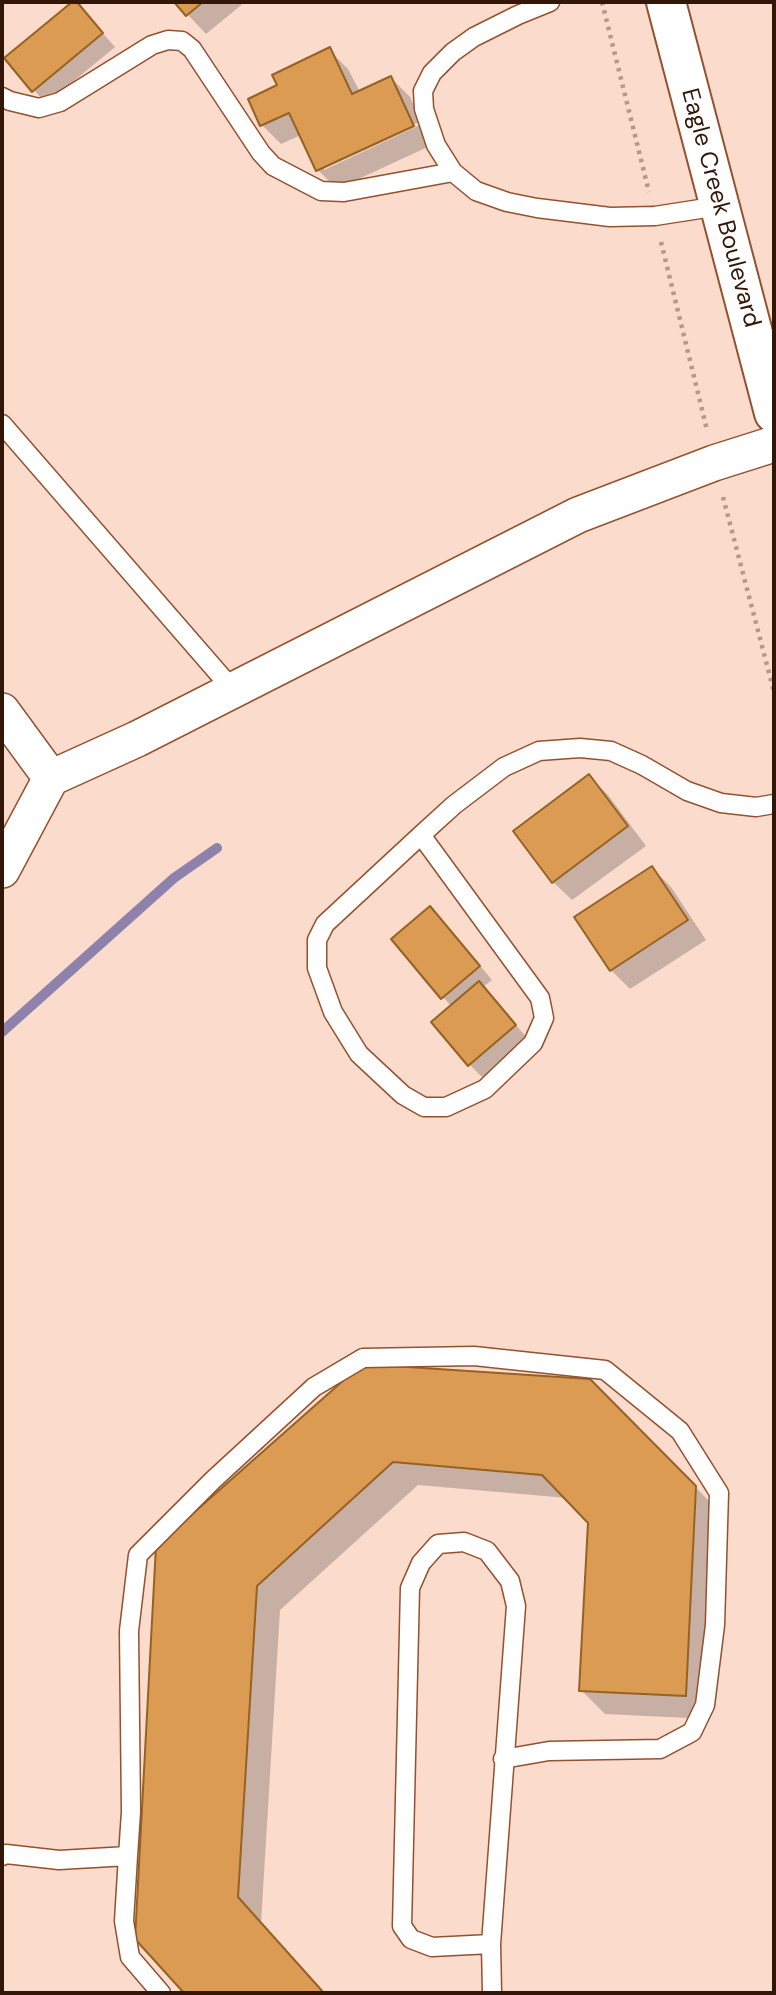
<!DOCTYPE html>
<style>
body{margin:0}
#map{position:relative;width:776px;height:1995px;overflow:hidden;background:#fbdbcc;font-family:"DM Sans",sans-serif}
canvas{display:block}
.frame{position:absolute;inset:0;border:4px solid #321608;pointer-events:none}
</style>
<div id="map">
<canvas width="776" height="1995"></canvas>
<div class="frame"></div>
</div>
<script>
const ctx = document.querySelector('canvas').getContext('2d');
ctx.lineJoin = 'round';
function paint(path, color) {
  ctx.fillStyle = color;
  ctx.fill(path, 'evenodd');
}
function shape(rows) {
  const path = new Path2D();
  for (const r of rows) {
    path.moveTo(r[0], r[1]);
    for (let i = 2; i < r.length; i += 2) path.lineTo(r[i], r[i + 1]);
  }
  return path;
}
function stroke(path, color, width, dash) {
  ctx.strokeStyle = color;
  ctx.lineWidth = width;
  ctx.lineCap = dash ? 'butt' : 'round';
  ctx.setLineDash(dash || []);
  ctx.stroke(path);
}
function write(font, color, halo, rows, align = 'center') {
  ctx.font = font + ' "DM Sans",sans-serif';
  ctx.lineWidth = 7;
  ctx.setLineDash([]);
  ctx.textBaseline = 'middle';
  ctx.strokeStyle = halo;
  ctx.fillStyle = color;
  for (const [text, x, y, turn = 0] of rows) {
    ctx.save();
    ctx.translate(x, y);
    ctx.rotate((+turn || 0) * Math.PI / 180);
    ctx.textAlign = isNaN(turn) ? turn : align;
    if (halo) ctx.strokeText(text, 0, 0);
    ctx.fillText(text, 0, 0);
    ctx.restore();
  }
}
const shadow = shape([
 [75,2,115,47,46,104,7,58],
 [176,2,245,2,206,34],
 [329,50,348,69,360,92,391,78,410,97,421,121,324,166,324,170,422,124,432,145,337,189,318,170,301,135,281,144,262,125,279,86],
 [589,776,608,795,646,846,572,900,553,882],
 [652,868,671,887,706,940,630,989,611,970,577,918],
 [443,921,492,980,483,987,528,1039,483,1078,469,1064,452,1007,443,997],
 [589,1381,719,1511,709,1719,605,1714,581,1690,590,1522,567,1498,418,1485,280,1610,261,1923,324,1993,187,1993,136,1938,157,1547]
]);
const stream = shape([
 [2,1032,174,878,217,848]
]);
const building = shape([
 [72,2,77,2,103,33,32,92,4,58,72,2],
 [174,2,203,2,186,16,174,2],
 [330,47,352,94,391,76,414,126,316,171,289,113,260,126,248,99,277,85,272,75,330,47],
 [589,774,628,826,552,883,513,831,589,774],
 [652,866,688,920,610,971,574,917,652,866],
 [430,906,480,966,441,999,391,939,430,906],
 [479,981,516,1025,468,1066,431,1022,479,981],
 [362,1364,590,1379,696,1486,686,1696,579,1691,588,1523,542,1475,393,1462,257,1586,238,1897,324,1993,184,1993,135,1939,156,1546,362,1364]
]);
const path = shape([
 [602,2,649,192],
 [661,242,707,430],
 [723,497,774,692]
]);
const lane = shape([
 [550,2,518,15,474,37,453,52,432,73,423,91,424,109,436,145,453,172,476,191,507,202,537,208,610,217,655,216,719,206],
 [2,97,10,101,39,108,60,102,152,45,168,40,182,41,192,49,261,153,273,166,321,191,344,192,453,172],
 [2,424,233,690],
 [421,835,540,998,544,1018,533,1043,485,1089,446,1107,424,1107,403,1095,359,1054,333,1012,317,968,317,940,325,924,421,835,454,805,504,767,539,751,580,748,611,751,642,765,687,791,721,803,756,807,774,804],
 [2,1856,6,1854,59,1860,128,1856,131,1812,129,1631,138,1555,213,1480,314,1387,363,1358,474,1356,605,1370,680,1431,719,1493,715,1625,705,1705,692,1732,660,1749,549,1751,503,1759],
 [128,1856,124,1921,130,1957,161,1993],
 [491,1944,432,1947,411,1939,402,1926,410,1588,421,1563,438,1544,464,1542,487,1551,510,1581,516,1606,491,1944,492,1993]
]);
const street = shape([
 [2,711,51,778],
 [2,870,51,778,137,739,578,515,714,463,774,444]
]);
const secondary = shape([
 [666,2,774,413]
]);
const streetNames = [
 ["Eagle Creek Boulevard",720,208,75]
];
paint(shadow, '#0003');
stroke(stream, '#8e82ac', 10);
paint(building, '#dc9b53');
stroke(building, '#956224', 2);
stroke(lane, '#93512e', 21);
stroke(street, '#93512e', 38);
stroke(secondary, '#93512e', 42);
stroke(path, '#b69788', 4.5, [3.5, 5]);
stroke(lane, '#fff', 18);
stroke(street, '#fff', 35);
stroke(secondary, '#fff', 38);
write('24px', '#321608', '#fff', streetNames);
</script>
